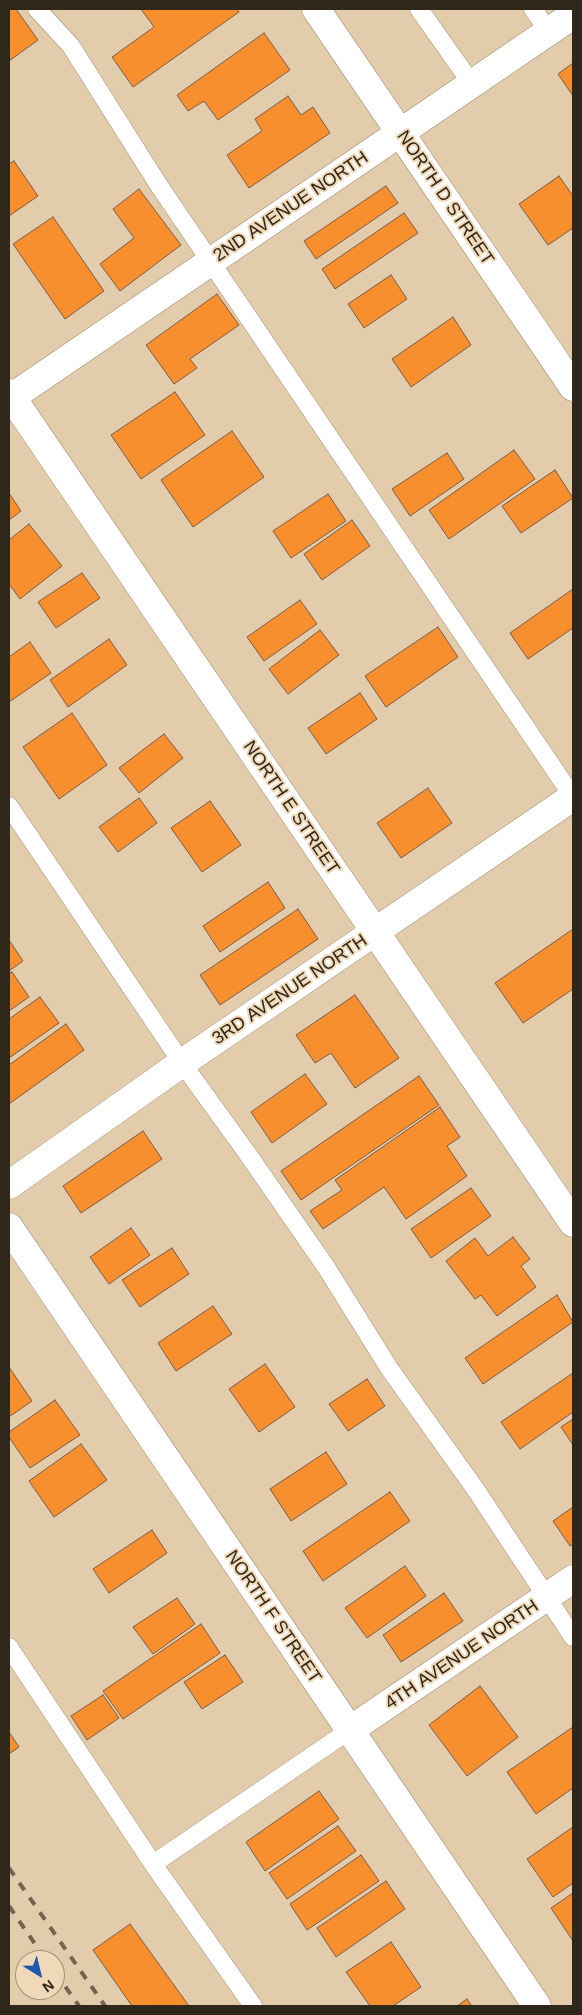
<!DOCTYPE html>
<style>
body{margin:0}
#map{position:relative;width:582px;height:2015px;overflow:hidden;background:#e3ccab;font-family:Helvetica,sans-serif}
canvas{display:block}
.frame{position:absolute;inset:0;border:10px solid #30271b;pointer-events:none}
.north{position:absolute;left:15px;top:1950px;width:50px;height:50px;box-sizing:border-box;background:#f0d9b8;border:1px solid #a39279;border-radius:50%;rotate:144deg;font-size:14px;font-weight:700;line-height:20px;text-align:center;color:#30271b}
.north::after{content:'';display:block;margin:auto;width:18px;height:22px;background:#1e5aab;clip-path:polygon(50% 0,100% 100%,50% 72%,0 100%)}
</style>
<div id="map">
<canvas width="582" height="2015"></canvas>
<div class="frame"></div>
<div class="north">N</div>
</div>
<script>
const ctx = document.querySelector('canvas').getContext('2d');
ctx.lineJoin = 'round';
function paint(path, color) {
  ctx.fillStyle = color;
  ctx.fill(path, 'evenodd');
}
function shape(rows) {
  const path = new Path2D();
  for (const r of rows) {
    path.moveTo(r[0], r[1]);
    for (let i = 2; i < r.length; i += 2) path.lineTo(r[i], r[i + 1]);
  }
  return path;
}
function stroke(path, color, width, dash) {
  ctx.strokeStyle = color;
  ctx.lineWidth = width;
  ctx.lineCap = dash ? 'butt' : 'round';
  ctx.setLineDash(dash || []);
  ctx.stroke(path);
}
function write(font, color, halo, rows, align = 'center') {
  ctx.font = font + ' Helvetica,sans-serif';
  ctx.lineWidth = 4;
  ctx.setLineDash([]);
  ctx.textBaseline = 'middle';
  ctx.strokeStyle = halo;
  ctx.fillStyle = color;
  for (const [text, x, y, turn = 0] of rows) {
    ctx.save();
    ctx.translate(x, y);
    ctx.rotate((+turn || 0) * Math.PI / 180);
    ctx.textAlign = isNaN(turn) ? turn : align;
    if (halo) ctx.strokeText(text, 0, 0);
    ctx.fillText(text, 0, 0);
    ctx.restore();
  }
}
const building = shape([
 [9,9,16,9,38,40,9,61,9,9],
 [141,9,237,9,239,12,133,87,112,57,154,27,141,9],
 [264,33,290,70,218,120,204,101,188,111,177,95,264,33],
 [573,63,573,96,558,74,573,63],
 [288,96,301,115,313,107,330,133,249,188,227,155,262,131,255,119,288,96],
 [14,161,38,196,9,216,9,164,14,161],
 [559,176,573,196,573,228,548,245,519,204,559,176],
 [386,186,398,203,316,259,304,241,386,186],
 [139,189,181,245,120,291,100,264,134,238,113,209,139,189],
 [404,213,418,233,335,289,322,269,404,213],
 [53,217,104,291,65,319,13,244,53,217],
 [391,275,407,299,364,328,348,304,391,275],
 [217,294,239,325,190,359,197,368,174,384,146,345,217,294],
 [453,317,471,345,411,387,392,359,453,317],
 [175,392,205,435,141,479,111,435,175,392],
 [232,431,264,477,193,527,161,480,232,431],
 [514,450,535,479,449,539,429,510,514,450],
 [447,453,464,479,410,516,392,489,447,453],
 [555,470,573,498,521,533,502,506,555,470],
 [9,493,21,511,9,520,9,493],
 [328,494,346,521,291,558,273,531,328,494],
 [352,520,370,546,322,580,304,554,352,520],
 [29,524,62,566,20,599,9,584,9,540,29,524],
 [82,573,100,598,56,628,38,602,82,573],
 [573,589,573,628,528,659,510,633,573,589],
 [300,600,317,624,264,661,247,637,300,600],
 [438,627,458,657,386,707,365,676,438,627],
 [320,630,339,655,288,694,269,669,320,630],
 [109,639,127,665,68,707,50,680,109,639],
 [30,642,51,673,9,702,9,657,30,642],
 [360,693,377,719,326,754,308,728,360,693],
 [72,713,107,765,59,799,23,747,72,713],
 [164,734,183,758,139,793,119,768,164,734],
 [428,788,452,823,401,858,377,823,428,788],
 [139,798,157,823,118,852,99,827,139,798],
 [210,801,241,845,202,872,171,828,210,801],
 [268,882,285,908,220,952,203,926,268,882],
 [298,909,318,939,220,1005,200,975,298,909],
 [573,929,573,989,523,1023,495,983,573,929],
 [9,940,23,961,9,971,9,940],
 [12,972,29,997,9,1011,9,974,12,972],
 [355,995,399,1058,355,1088,331,1053,315,1063,296,1035,355,995],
 [40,997,59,1023,9,1058,9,1019,40,997],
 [66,1024,84,1050,9,1104,9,1065,66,1024],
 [305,1074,327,1104,272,1143,251,1112,305,1074],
 [419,1076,439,1105,301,1200,281,1171,419,1076],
 [440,1107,460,1137,447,1146,467,1176,406,1219,384,1187,323,1229,310,1211,342,1190,335,1180,440,1107],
 [143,1131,162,1159,81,1213,63,1186,143,1131],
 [471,1188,491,1216,431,1258,411,1229,471,1188],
 [131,1228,150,1255,109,1284,90,1257,131,1228],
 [513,1237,530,1259,521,1266,536,1287,497,1316,481,1295,475,1299,446,1261,475,1238,488,1256,513,1237],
 [172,1248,189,1274,140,1307,122,1280,172,1248],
 [557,1295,573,1322,483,1384,465,1358,557,1295],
 [213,1306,232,1334,176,1371,158,1343,213,1306],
 [265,1364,295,1407,259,1432,229,1389,265,1364],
 [9,1367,32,1401,9,1417,9,1367],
 [573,1373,573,1412,520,1449,501,1422,573,1373],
 [367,1379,385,1406,348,1431,329,1404,367,1379],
 [55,1400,80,1435,30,1468,9,1437,9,1432,55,1400],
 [573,1419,573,1445,561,1427,573,1419],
 [81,1444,107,1480,54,1517,29,1481,81,1444],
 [326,1452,347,1484,291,1521,270,1489,326,1452],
 [390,1492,410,1521,323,1581,303,1551,390,1492],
 [573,1507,573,1544,570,1546,553,1521,573,1507],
 [152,1530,167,1553,109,1593,93,1569,152,1530],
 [405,1566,426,1596,367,1638,345,1608,405,1566],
 [444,1593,463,1621,401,1662,383,1635,444,1593],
 [177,1598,195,1624,153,1654,133,1627,177,1598],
 [201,1624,220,1653,123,1719,103,1691,201,1624],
 [225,1655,243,1682,202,1709,184,1682,225,1655],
 [480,1686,518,1737,467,1776,429,1725,480,1686],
 [103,1695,119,1718,87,1740,71,1716,103,1695],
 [573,1727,573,1788,536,1814,507,1772,573,1727],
 [9,1732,19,1747,9,1754,9,1732],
 [319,1791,339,1819,265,1871,246,1842,319,1791],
 [338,1826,356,1851,287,1899,269,1873,338,1826],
 [573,1827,573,1883,553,1897,527,1859,573,1827],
 [361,1855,379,1881,307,1930,290,1904,361,1855],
 [386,1881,405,1909,336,1957,317,1928,386,1881],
 [573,1893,573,1941,551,1908,573,1893],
 [130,1924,189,2006,132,2006,93,1950,130,1924],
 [391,1942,421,1987,393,2006,370,2006,346,1972,391,1942],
 [467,1999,472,2006,457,2006,467,1999]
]);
const lane = shape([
 [37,9,71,46,158,184,573,797],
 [419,9,472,84],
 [533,9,549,32],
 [9,806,182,1063,247,1153,326,1267,389,1368,476,1490,573,1637],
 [9,1647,153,1864,253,2006],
 [153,1864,350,1730]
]);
const street = shape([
 [316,9,573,387],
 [9,393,573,1223],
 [9,399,573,15],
 [9,1185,182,1063,573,797],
 [9,1227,537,2006],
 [350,1730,573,1579]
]);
const rail = shape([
 [9,1868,105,2006],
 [9,1906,46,1960],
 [55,1972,79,2006]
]);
const streetNames = [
 ["NORTH D STREET",445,198,56],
 ["2ND AVENUE NORTH",291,207,-34],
 ["NORTH E STREET",291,808,56],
 ["3RD AVENUE NORTH",290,990,-34],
 ["NORTH F STREET",273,1617,56],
 ["4TH AVENUE NORTH",462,1655,-34]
];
paint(building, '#f88f2f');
stroke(building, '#795b46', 1);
stroke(lane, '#a38e6e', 19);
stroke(street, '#a38e6e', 29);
stroke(lane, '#fff', 18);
stroke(street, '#fff', 28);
stroke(rail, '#726450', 4, [9, 9]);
write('18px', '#30271b', '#f0d9b8', streetNames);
</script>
